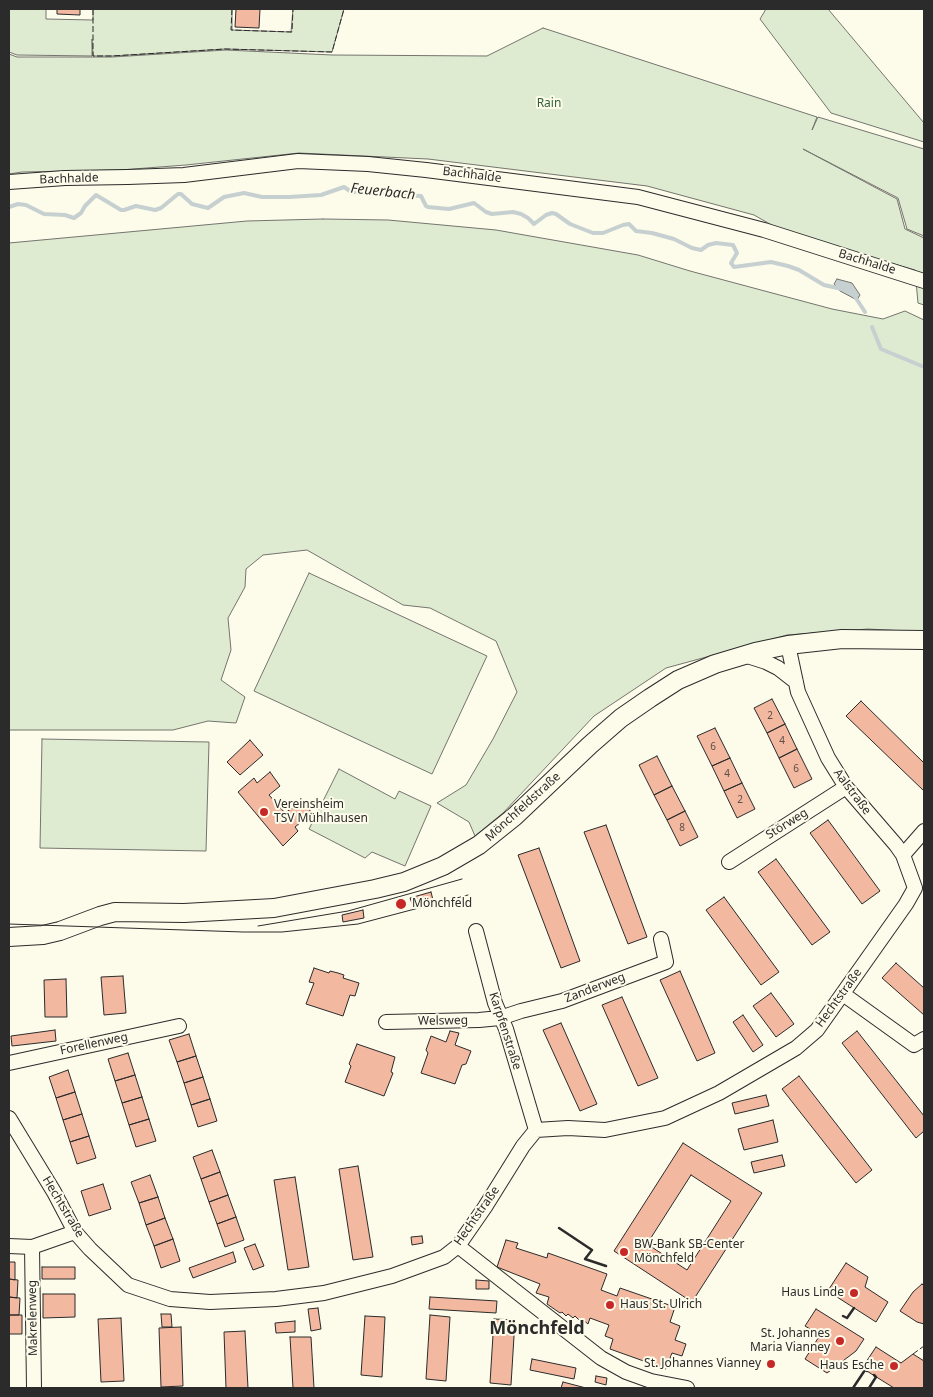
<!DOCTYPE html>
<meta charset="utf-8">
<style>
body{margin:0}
#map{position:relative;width:933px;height:1397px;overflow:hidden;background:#fdfbea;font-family:"Noto Sans",sans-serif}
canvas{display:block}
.frame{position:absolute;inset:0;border:10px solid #2b2b2b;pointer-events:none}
</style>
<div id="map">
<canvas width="933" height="1397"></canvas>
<div class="frame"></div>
</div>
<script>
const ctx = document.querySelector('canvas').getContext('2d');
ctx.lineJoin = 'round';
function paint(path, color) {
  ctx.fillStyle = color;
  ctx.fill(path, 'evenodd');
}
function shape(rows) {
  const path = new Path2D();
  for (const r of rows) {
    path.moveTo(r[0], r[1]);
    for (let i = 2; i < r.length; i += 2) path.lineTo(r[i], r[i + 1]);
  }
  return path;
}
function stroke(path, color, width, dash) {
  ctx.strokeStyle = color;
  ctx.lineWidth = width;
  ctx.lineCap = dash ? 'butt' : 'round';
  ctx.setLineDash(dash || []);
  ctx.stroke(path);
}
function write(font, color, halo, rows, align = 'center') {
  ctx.font = font + ' "Noto Sans",sans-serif';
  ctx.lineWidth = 4;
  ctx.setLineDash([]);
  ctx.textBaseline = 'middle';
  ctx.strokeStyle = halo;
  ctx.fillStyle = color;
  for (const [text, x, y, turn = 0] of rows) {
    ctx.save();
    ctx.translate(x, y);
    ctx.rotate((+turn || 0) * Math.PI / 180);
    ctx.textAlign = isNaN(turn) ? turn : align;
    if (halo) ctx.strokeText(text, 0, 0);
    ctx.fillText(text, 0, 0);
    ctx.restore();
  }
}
const green = shape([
 [9,9,46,9,46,19,93,20,93,9,232,9,232,30,291,32,293,9,344,9,332,52,225,49,112,56,93,56,92,39,92,56,17,55,9,52,9,9],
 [766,9,828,9,924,123,924,142,831,113,760,19,766,9],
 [543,28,817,117,812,130,818,117,924,149,924,236,907,229,898,198,803,149,897,199,905,229,924,238,924,305,918,303,915,270,827,245,777,228,754,215,647,186,428,159,299,153,186,165,120,170,22,172,9,174,9,54,17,57,112,57,226,50,332,55,487,56,543,28],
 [323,219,388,220,496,230,638,255,690,271,832,309,883,319,905,311,924,320,924,632,868,629,787,635,666,668,594,716,503,813,475,836,469,822,437,803,466,785,493,739,517,692,496,641,430,608,403,605,307,550,263,555,246,569,245,587,228,618,231,650,221,680,245,697,236,723,208,721,173,730,9,730,9,243,247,221,323,219],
 [309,573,487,656,432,774,254,691,309,573],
 [42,739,209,742,206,851,40,848,42,739],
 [339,769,395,799,399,791,431,806,405,866,372,852,365,858,309,829,339,769]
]);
const water = shape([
 [837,279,852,283,860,295,857,300,840,291,834,284,837,279]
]);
const stream = shape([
 [9,207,18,204,26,205,44,214,65,215,74,218,81,213,85,206,96,195,121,210,124,210,136,206,155,210,161,208,178,194,181,194,192,204,208,208,224,197,244,193,262,197,289,197,321,195,344,187,350,191,355,192,362,189,368,189,379,194,394,191,403,195,421,196,426,206,428,207,449,209,474,203,486,212,492,214,513,212,521,214,528,218,534,224,546,215,552,213,556,214,570,224,593,233,603,233,623,225,629,224,636,231,652,233,674,239,692,248,701,250,708,245,716,243,733,245,737,253,731,263,734,267,771,262,788,266,799,270,824,285,842,289],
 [854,295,865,312],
 [872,327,881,349,924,367]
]);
const building = shape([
 [57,9,80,9,80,15,57,14,57,9],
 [236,9,260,9,259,28,235,27,236,9],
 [772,699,785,724,767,733,754,708,772,699],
 [861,701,924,763,924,791,846,716,861,701],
 [785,724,797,749,779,758,767,733,785,724],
 [715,728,730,758,712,766,697,736,715,728],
 [250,740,263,755,240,775,227,762,250,740],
 [797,749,812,779,794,788,779,758,797,749],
 [657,756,672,786,654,795,639,765,657,756],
 [730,758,742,783,724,791,712,766,730,758],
 [270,772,280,786,269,795,285,813,302,801,312,813,295,827,298,831,283,846,238,792,254,778,257,783,270,772],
 [742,783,755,809,737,818,724,791,742,783],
 [672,786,685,811,667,820,654,795,672,786],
 [685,811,698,837,680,846,667,820,685,811],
 [828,820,880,891,862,904,810,833,828,820],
 [606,825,647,937,628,944,584,832,606,825],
 [539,848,580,961,561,968,518,855,539,848],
 [776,859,830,932,812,945,758,872,776,859],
 [431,892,433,900,413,906,410,898,431,892],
 [724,897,779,972,761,985,706,910,724,897],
 [363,910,364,918,343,922,342,915,363,910],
 [896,963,924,988,924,1015,882,978,896,963],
 [314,968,329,973,330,971,338,973,344,975,343,978,359,983,355,996,350,995,343,1016,306,1004,314,983,309,982,314,968],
 [680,971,715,1053,697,1061,660,980,680,971],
 [123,976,126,1013,104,1015,101,977,123,976],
 [66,979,67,1017,45,1017,44,980,66,979],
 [771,993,794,1024,776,1037,753,1006,771,993],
 [622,997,658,1078,638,1086,602,1005,622,997],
 [743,1015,763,1045,753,1052,733,1022,743,1015],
 [561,1023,597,1104,580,1111,543,1030,561,1023],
 [55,1030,56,1041,12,1046,11,1036,55,1030],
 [450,1031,459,1033,455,1045,471,1051,466,1064,462,1065,455,1084,421,1073,428,1053,426,1050,431,1036,446,1042,450,1031],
 [857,1031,924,1116,924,1131,916,1138,842,1043,857,1031],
 [189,1034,196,1056,177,1062,169,1040,189,1034],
 [357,1044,395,1057,391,1072,393,1073,384,1096,345,1082,351,1066,349,1064,357,1044],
 [128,1053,135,1075,115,1081,108,1059,128,1053],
 [196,1056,203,1077,184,1083,177,1062,196,1056],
 [68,1070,75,1092,56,1098,49,1077,68,1070],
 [135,1075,142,1097,122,1103,115,1081,135,1075],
 [799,1076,872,1170,856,1183,782,1089,799,1076],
 [203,1077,210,1099,191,1105,184,1083,203,1077],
 [75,1092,82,1114,63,1120,56,1098,75,1092],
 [766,1095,769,1106,735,1114,732,1103,766,1095],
 [142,1097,149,1119,129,1125,122,1103,142,1097],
 [210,1099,217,1121,198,1127,191,1105,210,1099],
 [82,1114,89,1136,70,1142,63,1120,82,1114],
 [149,1119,156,1141,136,1147,129,1125,149,1119],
 [773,1120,778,1142,744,1150,738,1129,773,1120],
 [89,1136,96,1158,77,1164,70,1142,89,1136],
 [683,1143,762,1193,692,1302,614,1251,683,1143],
 [691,1175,731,1201,687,1270,647,1244,691,1175],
 [212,1150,220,1172,201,1179,193,1157,212,1150],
 [782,1155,785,1166,754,1173,751,1162,782,1155],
 [358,1166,373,1257,353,1260,339,1169,358,1166],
 [220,1172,228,1195,209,1202,201,1179,220,1172],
 [150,1175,158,1197,139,1203,131,1182,150,1175],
 [295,1177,309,1267,288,1270,274,1180,295,1177],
 [103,1184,111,1209,89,1216,81,1191,103,1184],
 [228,1195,236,1217,217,1224,209,1202,228,1195],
 [158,1197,165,1218,146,1225,139,1203,158,1197],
 [236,1217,244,1240,225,1247,217,1224,236,1217],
 [165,1218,173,1239,154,1246,146,1225,165,1218],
 [422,1236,423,1243,412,1245,411,1237,422,1236],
 [173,1239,180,1261,161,1268,154,1246,173,1239],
 [506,1240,518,1243,516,1248,547,1258,548,1253,607,1274,601,1290,617,1296,620,1288,675,1307,670,1322,680,1326,675,1340,686,1344,682,1356,672,1353,666,1369,610,1349,613,1339,605,1336,609,1325,590,1318,588,1324,582,1319,580,1321,575,1316,573,1318,568,1314,566,1316,562,1312,560,1313,547,1304,549,1297,536,1293,540,1284,497,1267,506,1240],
 [255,1244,264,1266,253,1270,244,1248,255,1244],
 [233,1252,236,1262,193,1278,189,1268,233,1252],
 [9,1262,15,1262,15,1280,9,1279,9,1262],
 [846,1263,868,1277,865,1287,888,1302,876,1322,837,1297,829,1289,846,1263],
 [42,1267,75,1267,75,1279,42,1279,42,1267],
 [9,1279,18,1280,17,1298,9,1297,9,1279],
 [476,1280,489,1281,489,1289,476,1289,476,1280],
 [922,1284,924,1286,924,1324,917,1322,900,1311,913,1292,922,1284],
 [43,1294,75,1294,75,1317,43,1318,43,1294],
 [9,1297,20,1298,19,1315,9,1315,9,1297],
 [430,1297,497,1301,496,1313,429,1309,430,1297],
 [318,1308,321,1329,311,1331,308,1309,318,1308],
 [816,1309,864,1339,856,1351,827,1373,805,1359,820,1335,805,1326,816,1309],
 [161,1314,171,1314,172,1327,162,1327,161,1314],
 [9,1315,22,1315,22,1334,9,1334,9,1315],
 [430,1315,450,1317,446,1381,426,1379,430,1315],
 [365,1316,385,1317,382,1377,361,1375,365,1316],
 [121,1318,124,1381,101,1382,98,1319,121,1318],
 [494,1319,515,1320,511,1385,490,1383,494,1319],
 [295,1321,295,1332,276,1333,275,1323,295,1321],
 [181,1327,183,1386,161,1387,159,1328,181,1327],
 [245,1331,248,1388,226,1388,224,1332,245,1331],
 [290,1337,311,1337,314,1388,293,1388,290,1337],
 [876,1347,901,1363,913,1354,924,1361,924,1388,894,1388,862,1368,876,1347],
 [532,1359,576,1368,574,1379,530,1370,532,1359],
 [596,1376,607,1378,606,1385,595,1382,596,1376],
 [563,1382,586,1388,561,1388,563,1382]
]);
const minor = shape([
 [9,182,65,178,128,177,184,175,298,161,368,164,426,170,638,197,764,230,924,281],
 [788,645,798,692,828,758,846,787,896,845,903,855,915,888],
 [744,655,766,662,778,668,796,682],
 [903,855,924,831],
 [729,862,846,787],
 [476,931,495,1003,506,1029,536,1130],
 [843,994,914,1045,924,1039],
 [386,1022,479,1020,500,1018,521,1011,562,1001,666,962,661,939],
 [9,1063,179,1026],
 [9,1118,54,1192,75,1232,90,1249,128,1285,170,1299,210,1302,276,1299,324,1293,392,1276,444,1257,458,1246,485,1207,523,1146,536,1130,568,1128,605,1130,665,1118,719,1093,796,1048,817,1030,906,904,915,888],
 [9,1246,32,1247,75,1232],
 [458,1246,601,1358,626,1372,651,1381,687,1388],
 [32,1247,34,1388]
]);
const major = shape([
 [9,937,43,935,60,931,100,916,115,912,184,913,274,908,375,889,404,882,443,866,479,845,514,817,590,745,621,718,650,698,678,680,715,664,755,652,788,645,842,639,924,640]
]);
const tram = shape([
 [9,924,243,932,282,932,358,924,468,895],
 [258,926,348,911,462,879]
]);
const fence = shape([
 [93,9,93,56,112,56,225,49,332,52,344,9],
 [232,9,231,30,292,32,293,9],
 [913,1354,924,1346],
 [869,1388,876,1377]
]);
const wall = shape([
 [559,1228,592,1250,585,1259,606,1266],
 [843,1316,847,1318,854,1308],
 [853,1388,865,1370,867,1371],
 [869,1388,876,1377,874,1375]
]);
const markers = [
 [264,812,5,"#c62828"],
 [401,904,6,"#c62828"],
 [624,1252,5,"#c62828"],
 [854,1293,5,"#c62828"],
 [610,1305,5,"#c62828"],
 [840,1341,5,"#c62828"],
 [771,1364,5,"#c62828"],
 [894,1366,5,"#c62828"]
];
const numberNames = [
 ["2",770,716],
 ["4",782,741],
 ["6",713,747],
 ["6",796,769],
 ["4",727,774],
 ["2",740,800],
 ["8",682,828]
];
const parkNames = [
 ["Rain",549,104]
];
const streetNames = [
 ["Bachhalde",472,175,7],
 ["Bachhalde",69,179,-2],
 ["Bachhalde",867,262,17],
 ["Aalstraße",852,792,53],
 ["Mönchfeldstraße",523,807,-42],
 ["Störweg",787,824,-32],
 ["Zanderweg",595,988,-21],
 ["Hechtstraße",839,998,-54],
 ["Welsweg",443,1021,-1],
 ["Karpfenstraße",505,1031,72],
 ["Forellenweg",94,1044,-12],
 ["Hechtstraße",63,1207,59],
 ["Hechtstraße",477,1216,-55],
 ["Makrelenweg",33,1318,-91]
];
const poiNames = [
 ["Vereinsheim",274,805],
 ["TSV Mühlhausen",274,819],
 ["Mönchfeld",412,904],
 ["BW-Bank SB-Center",634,1245],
 ["Mönchfeld",634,1259],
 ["Haus Linde",844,1293,"right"],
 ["Haus St. Ulrich",620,1305],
 ["St. Johannes",830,1334,"right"],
 ["Maria Vianney",830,1348,"right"],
 ["St. Johannes Vianney",761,1364,"right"],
 ["Haus Esche",884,1366,"right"]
];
const waterNames = [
 ["Feuerbach",383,192,6]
];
const districtNames = [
 ["Mönchfeld",537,1329]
];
paint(green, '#deebd1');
stroke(green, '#74746e', 1);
paint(water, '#c7d0d0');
stroke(water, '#74746e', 1);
stroke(stream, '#c7d0d0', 4);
paint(building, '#f2b8a0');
stroke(building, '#2b2b2b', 1);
stroke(minor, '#2b2b2b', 16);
stroke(major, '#2b2b2b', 20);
stroke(minor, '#fdfbea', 14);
stroke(major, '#fdfbea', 18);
stroke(tram, '#2b2b2b', 1);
stroke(fence, '#2b2b2b', 1, [6, 2.5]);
stroke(wall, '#2b2b2b', 2.5);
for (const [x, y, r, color] of markers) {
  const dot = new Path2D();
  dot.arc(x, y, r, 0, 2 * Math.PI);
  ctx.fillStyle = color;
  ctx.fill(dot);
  stroke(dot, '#fdfbea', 2);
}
write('10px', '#5d4e48', null, numberNames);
write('12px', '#34623c', '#fdfbea', parkNames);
write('12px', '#2b2b2b', '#fdfbea', streetNames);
write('12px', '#2b2b2b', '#fdfbea', poiNames, 'left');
write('italic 14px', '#2b2b2b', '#fdfbea', waterNames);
write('bold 18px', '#2b2b2b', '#fdfbea', districtNames);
</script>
